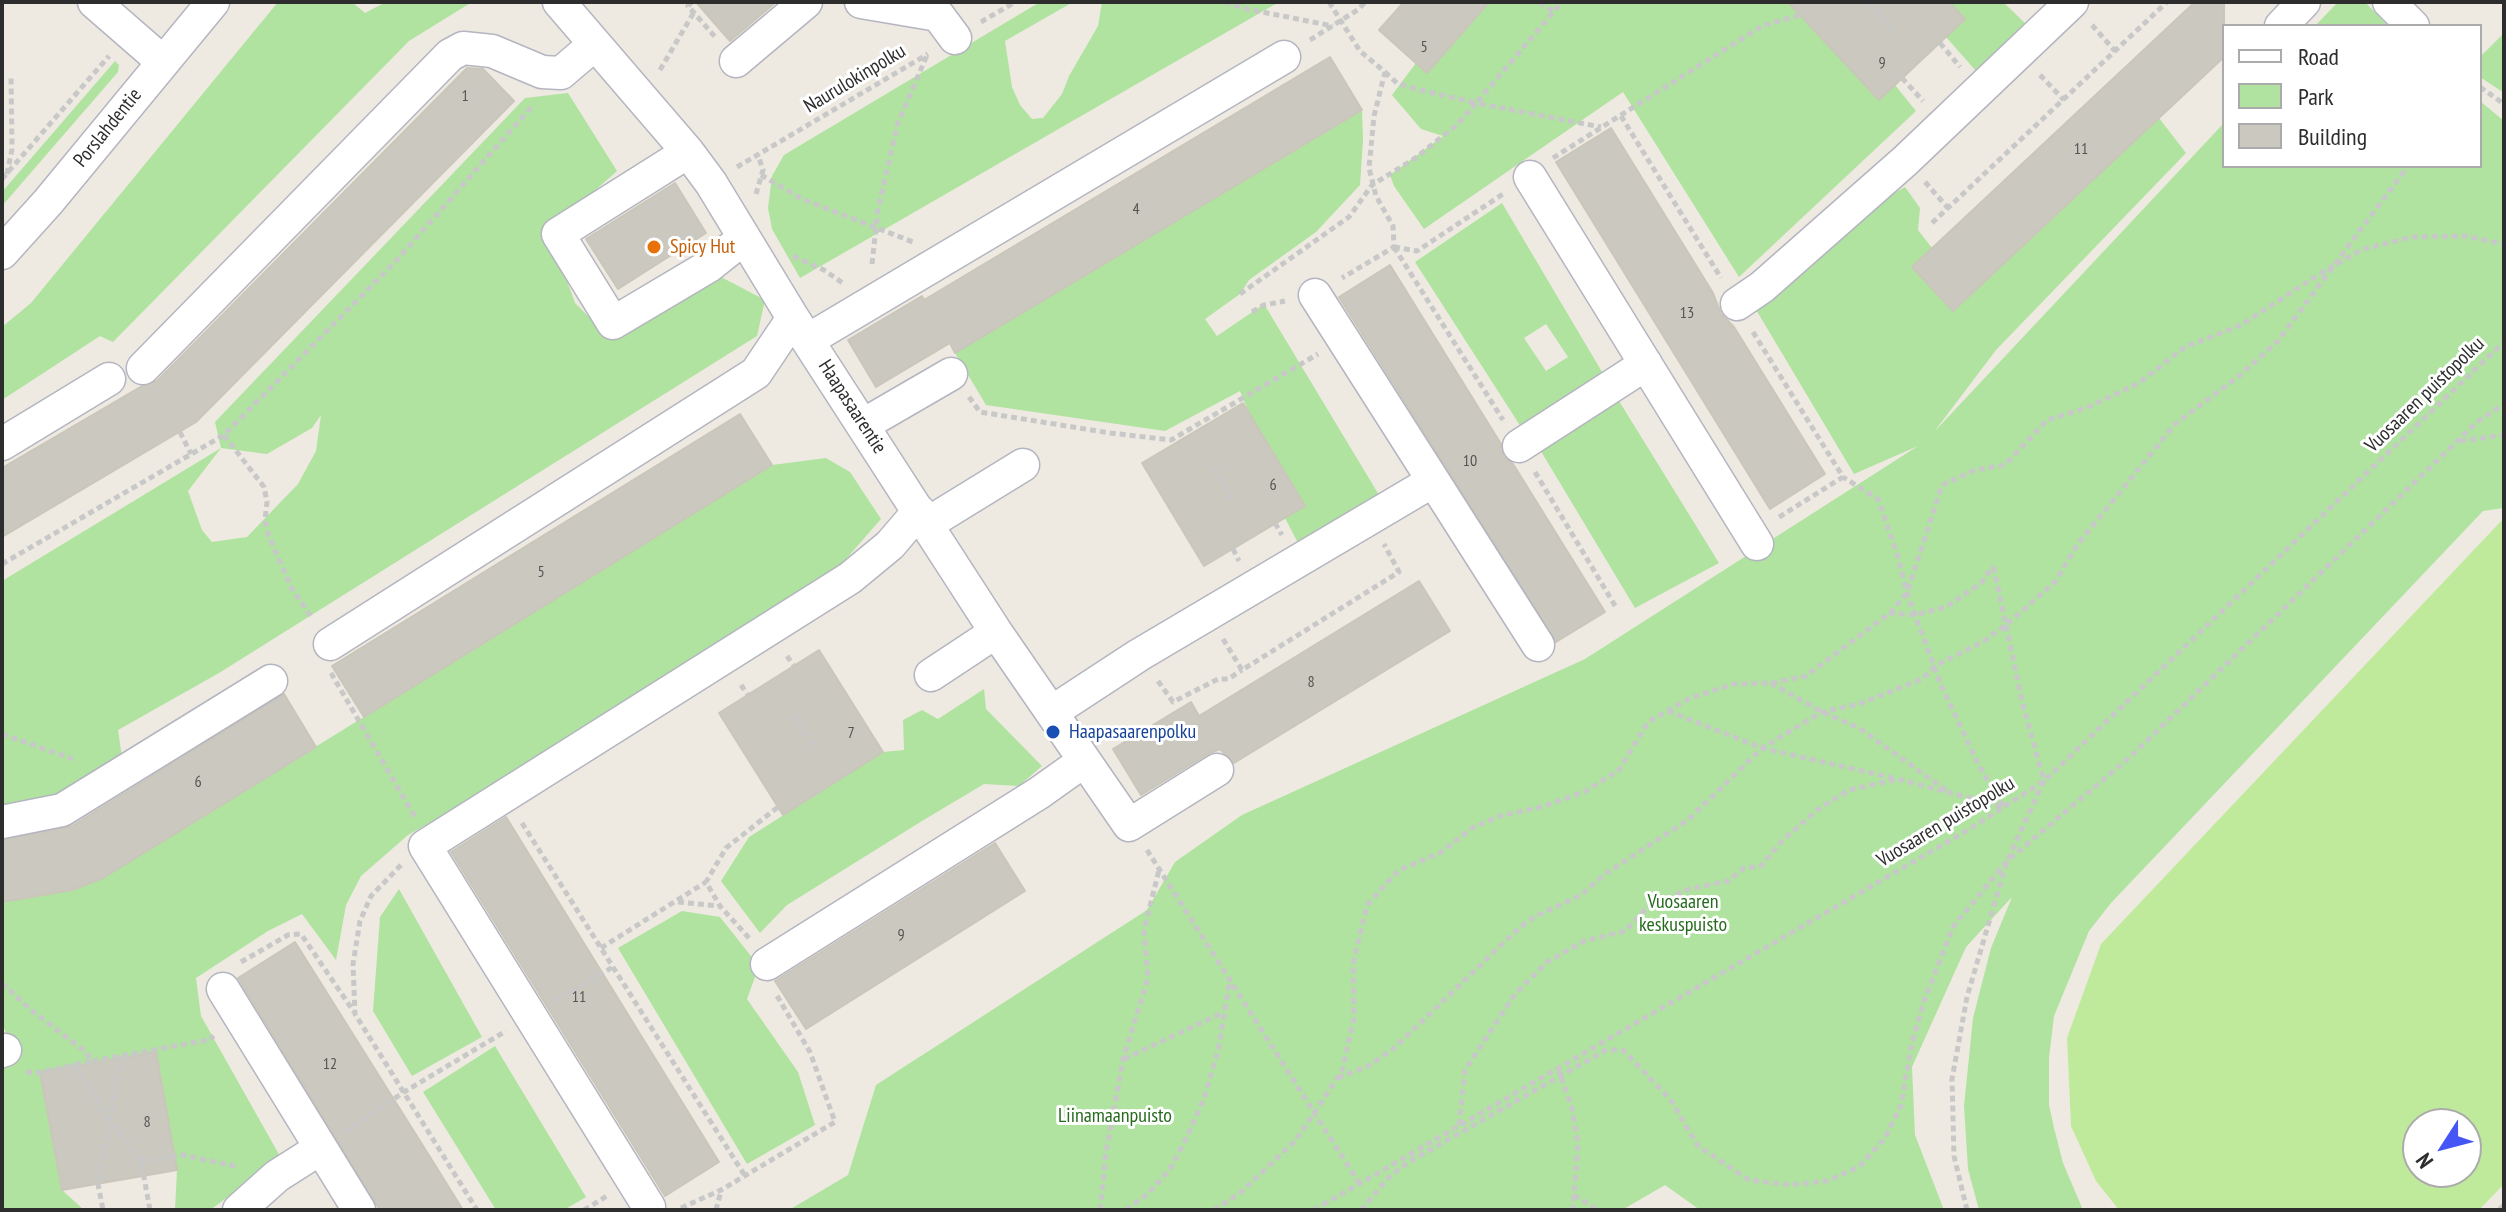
<!DOCTYPE html>
<style>
body{margin:0}
#map{position:relative;width:2506px;height:1212px;overflow:hidden;background:#eeeae1;font-family:"PT Sans Narrow",sans-serif}
canvas{display:block}
.frame{position:absolute;inset:0;border:4px solid #2d2d2d;pointer-events:none}
.legend{position:absolute;left:2222px;top:24px;width:260px;height:144px;box-sizing:border-box;background:#fff;border:2px solid #ababab;margin:0;padding:10px 14px;list-style:none;font-size:24px;color:#2d2d2d}
.legend li{display:flex;align-items:center;gap:16px;height:40px}
.legend b{width:40px;border:2px solid #ababab}
.north{position:absolute;left:2402px;top:1108px;width:80px;height:80px;box-sizing:border-box;background:#fff;border:2px solid #ababab;border-radius:50%;rotate:234deg;font-size:22px;font-weight:700;line-height:32px;text-align:center;color:#2d2d2d}
.north::after{content:'';display:block;margin:auto;width:28px;height:36px;background:#4655f6;clip-path:polygon(50% 0,100% 100%,50% 72%,0 100%)}
</style>
<div id="map">
<canvas width="2506" height="1212"></canvas>
<div class="frame"></div>
<ul class="legend">
<li><b style="height:10px;background:#fff"></b>Road</li>
<li><b style="height:22px;background:#afe39f"></b>Park</li>
<li><b style="height:22px;background:#cac8bf"></b>Building</li>
</ul>
<div class="north">N</div>
</div>
<script>
const ctx = document.querySelector('canvas').getContext('2d');
ctx.lineJoin = 'round';
function paint(path, color) {
  ctx.fillStyle = color;
  ctx.fill(path, 'evenodd');
}
function shape(rows) {
  const path = new Path2D();
  for (const r of rows) {
    path.moveTo(r[0], r[1]);
    for (let i = 2; i < r.length; i += 2) path.lineTo(r[i], r[i + 1]);
  }
  return path;
}
function stroke(path, color, width, dash) {
  ctx.strokeStyle = color;
  ctx.lineWidth = width;
  ctx.lineCap = dash ? 'butt' : 'round';
  ctx.setLineDash(dash || []);
  ctx.stroke(path);
}
function write(font, color, halo, rows, align = 'center') {
  ctx.font = font + ' "PT Sans Narrow",sans-serif';
  ctx.lineWidth = 6;
  ctx.setLineDash([]);
  ctx.textBaseline = 'middle';
  ctx.strokeStyle = halo;
  ctx.fillStyle = color;
  for (const [text, x, y, turn = 0] of rows) {
    ctx.save();
    ctx.translate(x, y);
    ctx.rotate((+turn || 0) * Math.PI / 180);
    ctx.textAlign = isNaN(turn) ? turn : align;
    if (halo) ctx.strokeText(text, 0, 0);
    ctx.fillText(text, 0, 0);
    ctx.restore();
  }
}
const green = shape([
 [278,2,352,2,365,13,386,2,472,2,409,41,113,342,100,336,2,400,2,327,31,303],
 [1040,2,1073,2,1005,41,1012,87,1020,105,1032,119,1043,118,1062,94,1069,76,1098,26,1102,2,1279,2,800,278,772,229,768,208,772,176,784,155],
 [1489,2,1807,2,1797,12,1878,99,1895,85,1916,111,1739,277,1623,92,1424,229,1394,186,1390,175,1443,136,1421,129,1392,95,1416,63,1428,72],
 [1949,2,2003,2,2027,25,1976,71,1946,37,1965,19],
 [2338,2,2365,2,2388,26,2315,26],
 [2504,33,2504,93,2480,77,2480,57],
 [115,61,119,65,118,72,2,206,2,192],
 [568,93,617,171,549,231,575,303,606,334,721,277,765,300,757,336,219,673,118,730,122,757,63,797,2,809,2,581,221,448,215,422,525,98],
 [321,415,316,451,298,484,247,537,212,542,202,530,188,491,221,448,267,454,312,428],
 [2480,101,2504,121,2504,508,2483,511,2111,903,2089,931,2054,1016,2049,1058,2049,1105,2054,1128,2063,1163,2083,1210,1979,1210,1968,1169,1964,1106,1973,1018,1991,948,2012,897,1966,947,1912,1067,1915,1135,1944,1210,1700,1210,1665,1185,1622,1210,789,1210,848,1175,876,1085,1147,910,1175,862,1242,815,1585,659,1918,446,1854,474,1755,308,1886,198,1905,187,1920,208,1918,230,1932,248,1912,267,2159,118,2186,153,1996,350,1934,432,2224,123,2224,166,2480,166],
 [1362,110,1363,140,1360,185,1316,232,1249,280,1240,294,1205,319,1217,336,1264,304,1379,495,1298,543,1285,518,1305,505,1249,413,1240,391,1165,431,986,405,955,353],
 [1502,203,1605,377,1521,427,1415,262],
 [1546,324,1568,357,1546,371,1524,338],
 [1619,401,1719,563,1635,608,1539,448],
 [826,458,850,472,881,519,832,575,559,749,408,835,361,876,346,905,336,960,302,914,268,931,196,978,201,1016,281,1158,210,1210,175,1210,177,1170,156,1052,40,1073,62,1190,84,1210,2,1210,2,1040,8,1037,2,1024,2,902,72,890,103,878,772,465],
 [984,689,986,709,1042,766,1019,786,984,784,922,821,787,905,760,933,721,881,749,837,883,752,904,750,903,720,922,710,938,719],
 [399,889,482,1037,412,1076,373,1011,380,917],
 [682,911,720,917,759,966,747,999,798,1072,815,1125,747,1164,618,948],
 [495,1046,586,1197,564,1210,496,1210,423,1092]
]);
const pitch = shape([
 [2504,518,2504,1184,2479,1210,2119,1210,2096,1181,2071,1126,2067,1038,2101,944],
 [2418,1124,2466,1124,2466,1172,2418,1172]
]);
const building = shape([
 [696,2,776,2,730,41,696,2],
 [1404,2,1489,2,1427,73,1379,30,1404,2],
 [1788,2,1949,2,1965,19,1879,100,1788,2],
 [2195,2,2224,2,2224,57,1953,311,1912,267,2195,2],
 [1330,57,1362,110,955,353,950,343,876,387,848,340,922,296,924,300,1330,57],
 [467,68,483,69,514,101,196,422,2,537,2,468,142,386,157,381,467,68],
 [1611,128,1713,293,1721,314,1734,327,1825,474,1770,509,1556,162,1611,128],
 [675,183,706,233,618,289,586,239,675,183],
 [1390,265,1501,444,1503,456,1513,464,1605,612,1556,642,1339,297,1390,265],
 [1243,403,1305,506,1204,566,1142,463,1243,403],
 [740,414,772,465,364,717,332,666,740,414],
 [1419,581,1450,631,1234,763,1220,749,1208,754,1141,795,1113,749,1191,702,1199,716,1419,581],
 [819,650,883,752,783,815,719,713,819,650],
 [284,694,316,747,103,878,72,890,2,902,2,840,72,826,284,694],
 [506,817,719,1162,665,1196,451,852,506,817],
 [995,843,1025,891,806,1029,775,981,995,843],
 [295,942,425,1149,463,1210,380,1210,376,1204,238,978,295,942],
 [156,1052,177,1170,62,1190,40,1072,156,1052]
]);
const path = shape([
 [692,2,688,6,717,39],
 [1225,2,1247,9,1333,26],
 [1329,2,1360,51,1385,72,1374,116,1369,168,1376,196,1393,226,1394,247,1342,278],
 [1539,2,1554,12],
 [1869,2,1894,31],
 [981,22,1015,2],
 [2092,25,2115,51],
 [1310,40,1359,9,1365,2],
 [1940,43,1960,67],
 [660,70,694,12],
 [1385,72,1397,83,1412,88,1476,103,1562,2],
 [2040,75,2064,100],
 [1902,78,1923,101],
 [2480,87,2504,104],
 [1621,116,1721,278],
 [1553,158,1762,26,1800,15],
 [737,167,928,54],
 [7,174,12,149,11,77],
 [761,175,802,199,913,242],
 [2,179,109,56],
 [1925,182,1948,208],
 [756,194,763,170,758,155],
 [1932,223,2167,2],
 [1394,247,1417,251,1503,194],
 [1394,247,1503,420],
 [793,256,824,270,844,284],
 [872,264,878,209,898,123,927,55],
 [1240,294,1349,217,1372,185,1414,159,1457,125,1476,103,1601,127],
 [1252,312,1264,305,1285,301],
 [1753,332,1843,477,1776,519],
 [969,397,980,412,1110,433,1171,440,1318,354],
 [180,432,191,454],
 [224,435,264,487,267,502,265,520,268,534,291,587,312,618],
 [2460,441,2504,435],
 [1214,468,1233,501],
 [1535,472,1617,609],
 [1275,523,1282,535],
 [1233,549,1239,561],
 [2,564,224,435,395,262,534,104],
 [1889,613,1915,615,1946,607,1981,583,1993,566],
 [1223,639,1242,670,1399,572,1384,544],
 [787,656,794,666],
 [331,673,415,817],
 [1158,681,1173,702,1218,679,1228,679,1242,670],
 [1771,683,1822,712,1859,728,1946,790],
 [741,685,748,695],
 [1668,711,1762,748,1893,778],
 [793,715,814,747],
 [2,734,73,759],
 [522,823,745,1176],
 [1147,850,1359,1183],
 [401,865,371,896,360,921,353,964,355,1014,477,1210],
 [678,902,719,906],
 [749,938,720,906,706,882,726,848,778,807],
 [601,948,706,882],
 [241,962,288,935,301,934,354,1012],
 [2,983,31,1010,86,1052,92,1061,208,1040,214,1036],
 [555,1001,613,967],
 [122,1056,110,1120,141,1161,150,1210],
 [1124,1059,1224,1012],
 [74,1065,110,1120,98,1184,103,1210],
 [1558,1068,1572,1108,1578,1144,1573,1210],
 [26,1072,36,1073,92,1061],
 [1338,1078,1370,1065,1394,1048,1519,928,1534,917,1581,895,1605,874,1688,820,1762,748,1822,712,1859,704,1922,679,1935,666,1984,641,2007,624,2055,582,2077,545,2175,424,2239,376,2277,342,2408,166],
 [1459,1125,1465,1070,1515,994,1547,962,1584,941,1625,931,1649,906,1689,889,1728,881,1744,868,1761,866,1782,841,1817,810,1849,790,1898,779,2004,807,1979,766,1941,685,1907,593,1897,554,1878,499,1843,477],
 [345,1132,404,1092,506,1031],
 [141,1161,183,1155,239,1167],
 [1574,1195,1598,1210],
 [681,1208,721,1190,835,1122,810,1052,776,994],
 [584,1210,607,1196],
 [716,1210,721,1191],
 [1100,1210,1106,1153,1123,1059,1148,978,1144,930,1159,870],
 [1126,1210,1149,1193,1170,1169,1186,1139,1204,1098,1218,1051,1230,979],
 [1214,1210,1240,1193,1296,1140,1342,1071,1354,1018,1353,964,1367,905,1399,870,1440,853,1472,828,1500,816,1541,807,1584,792,1619,770,1648,722,1690,698,1734,684,1771,683,1806,676,1890,613,1907,593,1942,485,1975,470,2005,465,2047,420,2086,408,2139,383,2185,347,2241,325,2321,273,2361,250,2411,237,2465,236,2504,244],
 [1314,1210,1968,830,2044,781,2504,342],
 [1361,1210,1391,1175,1409,1162,1606,1050,1623,1050,1670,1099,1698,1146,1749,1180,1791,1185,1826,1181,1859,1167,1885,1138,1901,1105,1912,1043,1924,1001,1953,927,2007,861,2130,757,2477,422,2504,404],
 [1967,1210,1954,1156,1952,1079,1967,997,2007,861,2044,781,2023,705,1993,565],
 [2499,1210,2504,1205]
]);
const minor = shape([
 [94,2,163,62],
 [559,2,688,152,711,183,793,318,996,632,1129,825,1217,770],
 [861,2,938,15,955,38],
 [2389,2,2413,26],
 [2281,26,2304,2],
 [736,61,806,2],
 [688,152,558,234,613,323,709,266,744,238],
 [1530,177,1757,544],
 [2,253,48,202,213,2],
 [1315,295,1538,645],
 [1737,304,1762,287,1905,161,2072,2],
 [808,340,1284,57],
 [143,368,450,55,463,48,492,51,542,72,561,73,595,44],
 [863,425,951,374],
 [2,444,109,379],
 [1519,446,1646,364],
 [927,524,1023,465],
 [330,644,756,373,793,318],
 [931,675,996,632],
 [1052,712,1139,655,1433,481],
 [2,822,62,810,271,681],
 [767,964,1039,793,1084,761],
 [223,989,359,1210],
 [2,1051,5,1050],
 [649,1207,425,846,850,578,890,545,919,511],
 [239,1210,277,1176,321,1148]
]);
const markers = [
 [654,247,8,"#e8710a"],
 [1053,732,8,"#1a4fb4"]
];
const numberNames = [
 ["5",1424,47],
 ["9",1882,63],
 ["1",465,96],
 ["11",2081,149],
 ["4",1136,209],
 ["13",1687,313],
 ["10",1470,461],
 ["6",1273,485],
 ["5",541,572],
 ["8",1311,682],
 ["7",851,733],
 ["6",198,782],
 ["9",901,935],
 ["11",579,997],
 ["12",330,1064],
 ["8",147,1122]
];
const streetNames = [
 ["Naurulokinpolku",855,79,-31],
 ["Porslahdentie",108,128,-51],
 ["Vuosaaren puistopolku",2425,395,-44],
 ["Haapasaarentie",852,407,57],
 ["Vuosaaren puistopolku",1946,822,-31]
];
const foodNames = [
 ["Spicy Hut",670,247]
];
const transitNames = [
 ["Haapasaarenpolku",1069,732]
];
const parkNames = [
 ["Vuosaaren",1683,902],
 ["keskuspuisto",1683,925],
 ["Liinamaanpuisto",1115,1116]
];
paint(green, '#afe39f');
paint(pitch, '#c0ea9b');
paint(building, '#cac8bf');
stroke(building, '#cac6ba', 2);
stroke(minor, '#b4b5c0', 35);
stroke(path, '#c8c8c8', 5, [6, 4]);
stroke(minor, '#fff', 32);
for (const [x, y, r, color] of markers) {
  const dot = new Path2D();
  dot.arc(x, y, r, 0, 2 * Math.PI);
  ctx.fillStyle = color;
  ctx.fill(dot);
  stroke(dot, '#fff', 3);
}
write('16px', '#545452', null, numberNames);
write('20px', '#2d2d2d', '#fff', streetNames);
write('20px', '#c56008', '#fff', foodNames, 'left');
write('20px', '#164399', '#fff', transitNames, 'left');
write('20px', '#256b1d', '#fff', parkNames);
</script>
